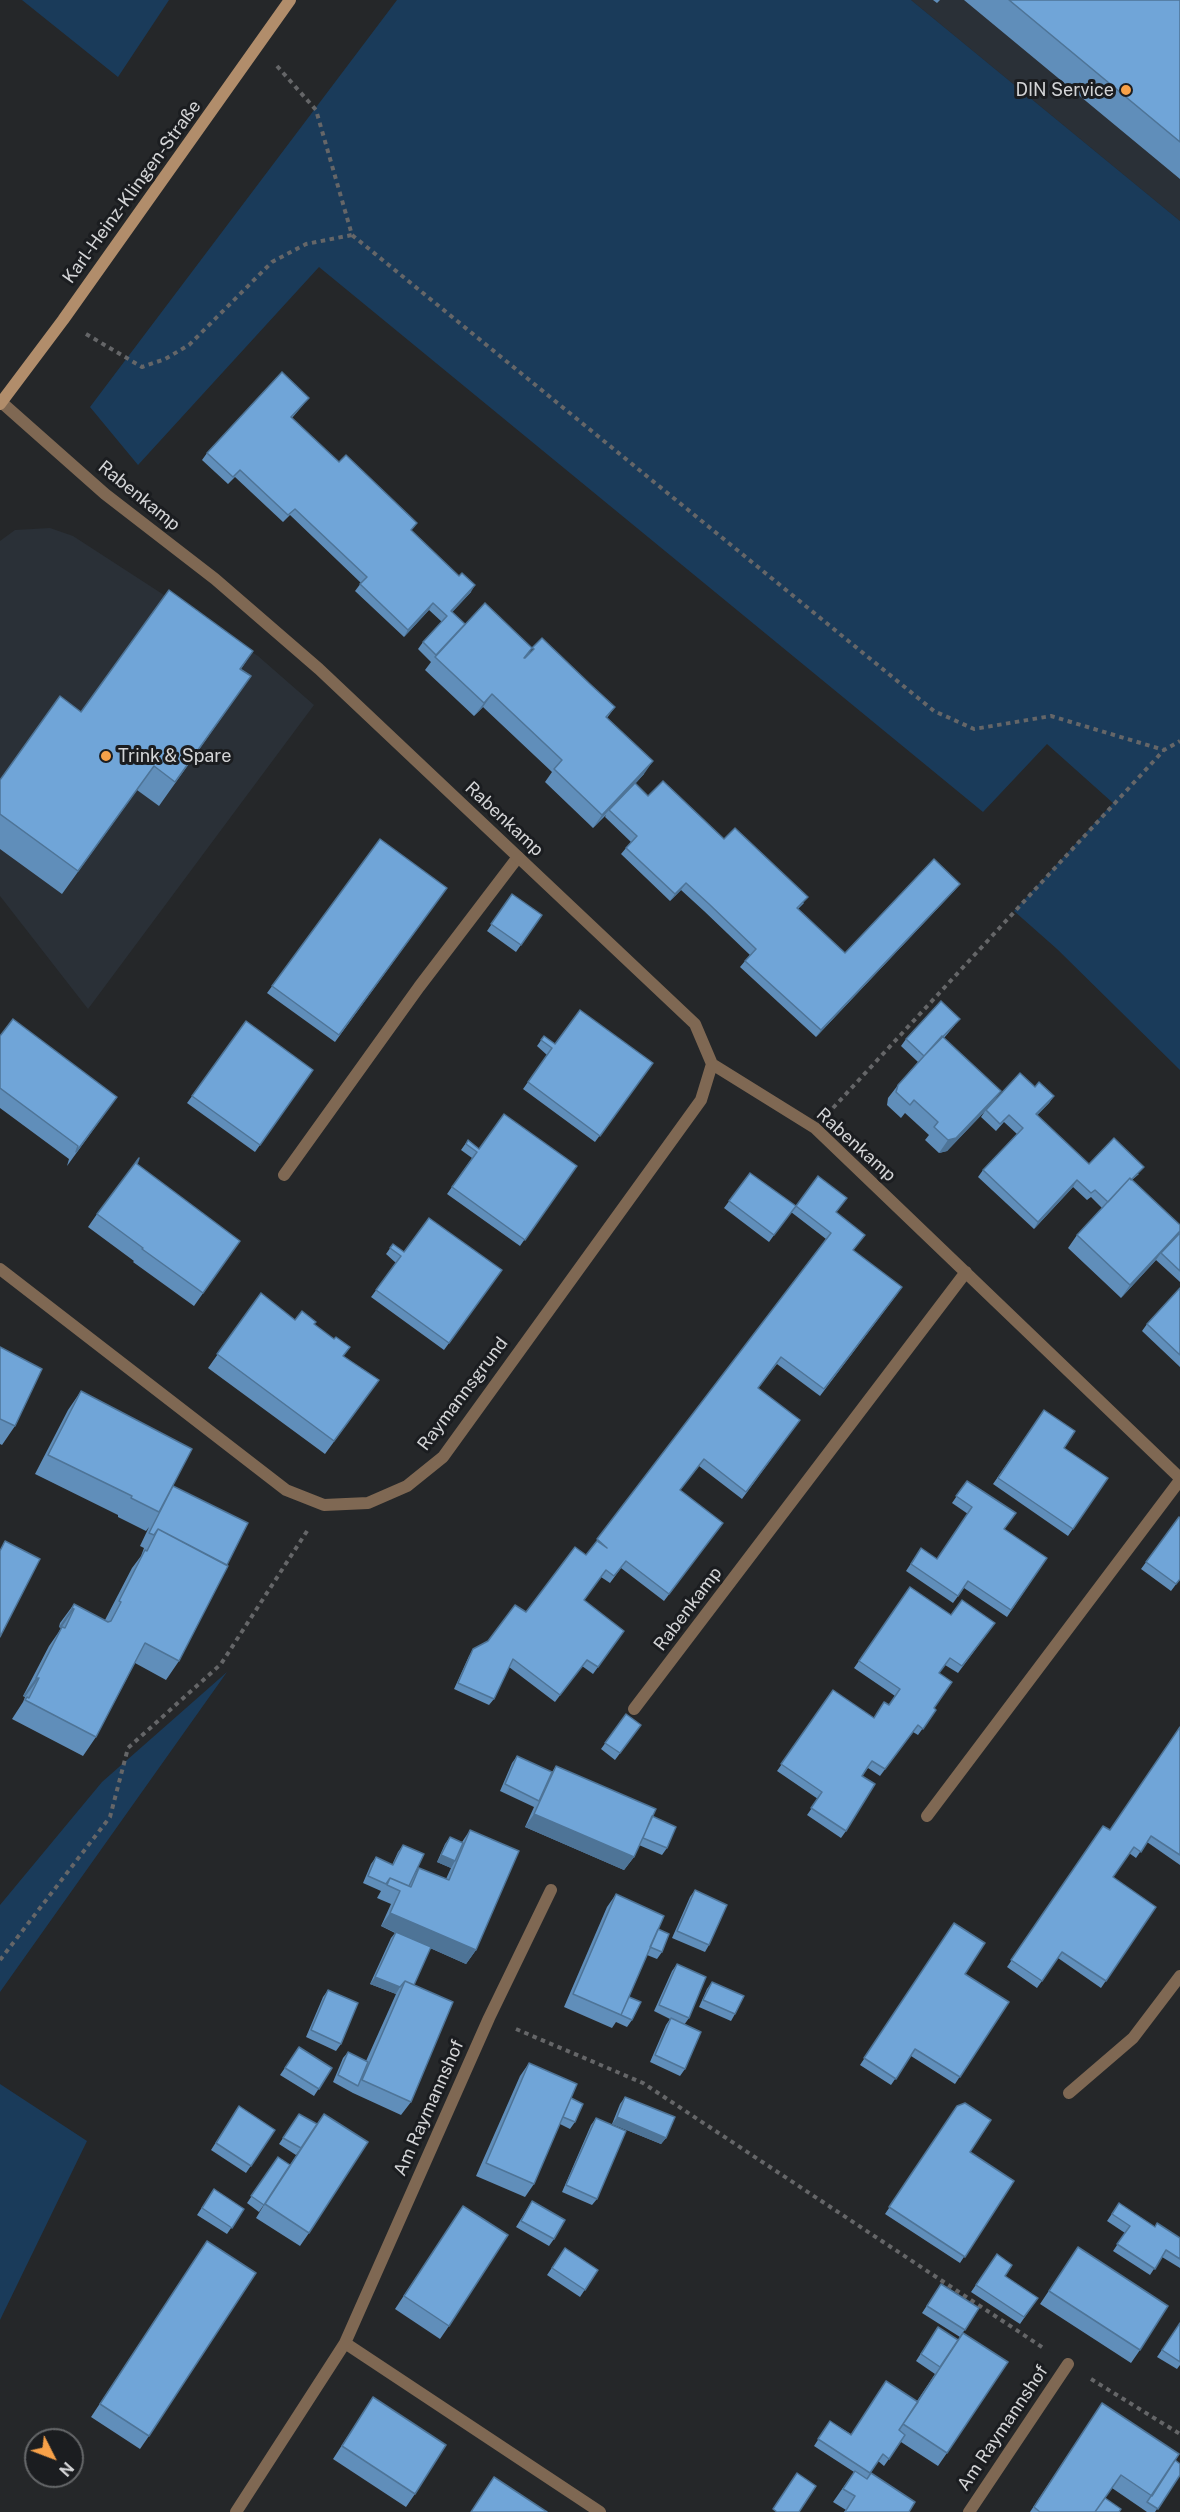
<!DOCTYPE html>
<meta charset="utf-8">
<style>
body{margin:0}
#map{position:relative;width:1180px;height:2512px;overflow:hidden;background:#252729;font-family:"Public Sans",sans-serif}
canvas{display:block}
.north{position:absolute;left:24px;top:2428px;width:60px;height:60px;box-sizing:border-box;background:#1b1d20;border:2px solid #656769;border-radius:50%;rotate:132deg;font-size:16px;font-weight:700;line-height:24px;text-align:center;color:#d4d5d7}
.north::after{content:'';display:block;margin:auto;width:21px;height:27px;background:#f7a149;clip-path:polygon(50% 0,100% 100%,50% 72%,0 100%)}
</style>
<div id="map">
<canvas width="1180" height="2512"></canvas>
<div class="north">N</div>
</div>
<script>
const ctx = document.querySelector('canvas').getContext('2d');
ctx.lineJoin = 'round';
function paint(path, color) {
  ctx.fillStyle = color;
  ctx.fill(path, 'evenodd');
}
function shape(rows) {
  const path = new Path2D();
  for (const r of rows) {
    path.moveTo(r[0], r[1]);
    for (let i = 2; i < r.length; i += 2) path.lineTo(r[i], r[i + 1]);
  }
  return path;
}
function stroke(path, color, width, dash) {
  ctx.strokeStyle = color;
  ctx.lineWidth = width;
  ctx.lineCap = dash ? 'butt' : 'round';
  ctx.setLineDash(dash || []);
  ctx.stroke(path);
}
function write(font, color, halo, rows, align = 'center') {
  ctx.font = font + ' "Public Sans",sans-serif';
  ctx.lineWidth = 6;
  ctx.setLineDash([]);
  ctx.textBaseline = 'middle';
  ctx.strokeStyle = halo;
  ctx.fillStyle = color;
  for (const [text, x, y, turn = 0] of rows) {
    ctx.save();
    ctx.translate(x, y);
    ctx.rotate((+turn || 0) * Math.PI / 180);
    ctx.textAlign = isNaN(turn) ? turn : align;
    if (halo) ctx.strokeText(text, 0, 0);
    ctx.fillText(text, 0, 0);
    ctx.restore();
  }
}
const built = shape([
 [911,0,1180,0,1180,221],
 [50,528,73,536,258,656,314,705,88,1009,0,896,0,541,15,530]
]);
const green = shape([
 [22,0,169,0,118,77],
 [397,0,911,0,1180,221,1180,1070,1057,949,1014,911,1113,803,1047,744,983,812,319,267,138,465,90,407],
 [227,1672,0,1992,0,1905,102,1782],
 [0,2084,87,2141,0,2320]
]);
const path = shape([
 [277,66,316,110,352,235,934,711,974,729,1051,716,1164,750,1180,741],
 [86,334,142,367,165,359,189,345,272,262,306,244,352,235],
 [833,1108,1164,750],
 [0,1960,110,1817,128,1748,221,1664,309,1528],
 [516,2029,643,2083,1045,2349],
 [1091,2379,1180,2434]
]);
const service = shape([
 [284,1175,419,987,518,857]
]);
const minor = shape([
 [0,401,105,494,215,579,319,669,695,1024,712,1064,815,1128,1180,1478],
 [0,1269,286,1490,324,1505,368,1503,407,1486,443,1457,701,1100,712,1064],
 [634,1709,966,1272],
 [927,1816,1180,1480],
 [1069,2093,1133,2038,1180,1976],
 [345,2343,600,2512],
 [236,2512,345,2343,489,2018,551,1890],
 [969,2512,1068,2364]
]);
const secondary = shape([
 [0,404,63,320,290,0]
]);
const wall = shape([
 [933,0,940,0,937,3],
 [964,0,1180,0,1180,179],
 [304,404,292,418,411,531,471,592,452,612,465,624,532,648,615,707,607,718,644,774,635,784,648,796,724,839,804,903,798,909,845,953,955,890,816,1037,740,967,750,955,704,911,681,890,670,901,621,854,631,842,605,817,606,815,593,828,545,782,552,772,483,707,474,716,425,670,431,662,418,649,423,642,442,622,429,610,404,637,355,591,361,583,290,515,283,522,235,477,228,484,202,460,207,453],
 [532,648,534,649,525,658,524,658],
 [253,651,241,669,251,676,159,806,137,790,62,894,0,849,0,780,81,712],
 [380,839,447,888,335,1042,267,993],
 [512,894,542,915,516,952,487,931],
 [246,1021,313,1070,255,1152,187,1103],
 [955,1025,944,1038,1001,1091,992,1103,1035,1087,1054,1096,1049,1103,1037,1115,1089,1164,1139,1174,1132,1180,1180,1225,1180,1232,1178,1235,1180,1233,1180,1282,1156,1260,1121,1298,1068,1248,1077,1235,1102,1208,1091,1197,1087,1200,1073,1187,1034,1229,978,1177,983,1170,1017,1134,1004,1122,996,1131,981,1117,985,1111,947,1151,939,1153,925,1140,929,1135,905,1113,901,1118,887,1105,888,1098,898,1085,918,1062,901,1046,906,1039],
 [0,1036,117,1097,67,1166,69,1159,0,1108],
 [544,1036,555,1044,653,1063,595,1142,523,1089,547,1055,537,1046],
 [468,1140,479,1149,577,1166,520,1246,447,1194,472,1158,461,1150],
 [137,1164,240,1241,194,1306,133,1262,134,1261,88,1227,97,1214],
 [750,1173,796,1206,836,1213,853,1250,898,1293,820,1396,777,1364,758,1388,800,1420,742,1499,699,1466,680,1490,723,1523,664,1601,621,1568,610,1583,601,1577,584,1600,624,1631,593,1674,582,1666,555,1702,509,1667,494,1699,489,1705,454,1689,469,1656,473,1649,488,1641,526,1612,586,1555,826,1239,791,1212,769,1242,724,1208],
 [393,1244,404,1252,502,1270,444,1350,371,1297,396,1263,386,1254],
 [1180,1288,1180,1367,1142,1331,1147,1324],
 [261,1293,295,1320,314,1324,343,1356,379,1380,325,1454,208,1368],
 [0,1347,15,1426,2,1445,0,1444],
 [81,1391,173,1486,179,1661,166,1680,135,1663,96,1737,83,1756,12,1719,23,1702,25,1697,23,1696,49,1646,58,1633,61,1628,59,1627,60,1623,74,1604,107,1622,105,1620,132,1568,141,1556,144,1548,140,1546,149,1527,146,1531,118,1517,118,1515,35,1474,68,1410],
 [1044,1410,1064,1448,1108,1478,1068,1536,993,1484],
 [967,1481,1004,1529,1047,1558,1007,1617,964,1588,953,1603,906,1571,921,1548,937,1559,968,1514,952,1503],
 [1179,1517,1180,1579,1171,1591,1141,1569],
 [910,1587,951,1615,995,1623,958,1673,945,1665,939,1673,934,1708,936,1710,918,1735,913,1732,880,1776,868,1768,862,1776,846,1831,841,1838,807,1815,818,1799,777,1771,833,1690,873,1718,889,1705,895,1696,854,1668],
 [626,1714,641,1725,615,1760,601,1749],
 [1180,1727,1180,1865,1147,1842,1136,1858,1129,1853,1113,1877,1156,1907,1101,1988,1058,1958,1037,1988,1007,1967,1103,1826,1110,1830],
 [517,1756,552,1772,556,1766,652,1816,667,1848,662,1855,639,1845,634,1857,624,1870,525,1827,534,1807,500,1791,512,1763],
 [470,1830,476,1950,466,1964,430,1948,414,1985,411,2102,401,2115,353,2093,333,2082,343,2058,348,2052,366,2061,396,1994,370,1984,391,1938,395,1933,381,1926,391,1904,377,1898,381,1891,363,1883,371,1864,376,1857,392,1865,398,1852,403,1845,414,1875,419,1868,446,1879,451,1868,437,1862,445,1844,450,1837,462,1842],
 [695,1890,709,1945,705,1952,672,1938,690,1897],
 [616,1894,658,1929,662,1952,657,1959,647,1955,629,1997,632,2020,627,2027,616,2022,612,2028,564,2007,607,1907],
 [954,1923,965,1974,1009,2002,955,2084,911,2056,891,2085,860,2065],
 [677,1964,689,2018,684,2025,685,2069,680,2076,650,2062,666,2025,670,2019,654,2011,672,1971],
 [712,1982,735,2014,731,2021,699,2007,707,1989],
 [328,1990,341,2044,336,2051,306,2037,323,1997],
 [299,2047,332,2068,314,2096,280,2075],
 [529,2063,571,2098,575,2122,570,2129,560,2124,534,2184,525,2197,476,2176,520,2076],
 [625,2097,666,2138,661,2144,612,2124,620,2104],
 [239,2106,275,2130,246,2173,211,2150],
 [957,2106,970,2152,1014,2181,960,2263,885,2214],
 [299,2114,317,2124,324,2114,309,2233,300,2246,256,2218,267,2200,259,2212,247,2203,278,2157,290,2165,303,2145,296,2155,279,2144],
 [596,2118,597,2199,592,2205,562,2192,591,2125],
 [214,2189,244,2209,227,2234,197,2215],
 [532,2201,554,2239,549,2246,516,2227],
 [1119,2203,1155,2227,1180,2238,1180,2268,1162,2257,1150,2275,1113,2251,1125,2233,1107,2221],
 [463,2206,449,2326,440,2339,395,2309],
 [207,2241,149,2436,140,2449,91,2417],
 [1078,2247,1140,2350,1131,2363,1040,2304],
 [565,2248,598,2270,580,2297,547,2275],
 [997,2254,1005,2276,1038,2298,1020,2324,971,2292],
 [941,2284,979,2308,960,2337,922,2313],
 [1180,2323,1180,2365,1177,2369,1157,2357],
 [938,2327,947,2453,938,2466,901,2442,884,2466,878,2461,867,2479,909,2512,844,2512,846,2510,833,2502,854,2472,814,2446,830,2421,851,2434,917,2401,935,2374,916,2361],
 [373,2397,415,2494,406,2507,333,2459],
 [1102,2403,1175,2460,1180,2475,1155,2512,1147,2512,1112,2488,1105,2498,1119,2512,1030,2512]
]);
const shadedWall = shape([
 [475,585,471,592,447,618,451,611],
 [433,603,429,610,404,637,408,630],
 [492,694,483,707,474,716,484,703],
 [653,761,644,774,610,811,609,810,593,828,602,815],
 [686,883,681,890,670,901,675,894],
 [960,884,955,890,816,1037,821,1030],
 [1001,1091,992,1104,947,1151,939,1153,948,1140],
 [1054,1096,1049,1103,1032,1121,1036,1114],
 [1077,1180,1073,1187,1034,1229,1038,1222],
 [1180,1231,1174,1241,1161,1253,1156,1260,1121,1298,1130,1285],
 [72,1608,74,1609,61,1628,59,1627],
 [36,1678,39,1678,25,1697,23,1696],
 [534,1814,634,1857,624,1870,525,1827],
 [441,1855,455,1861,451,1868,437,1862],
 [390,1913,476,1950,466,1964,381,1926],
 [375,1977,400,1987,396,1994,370,1984],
 [617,2117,666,2138,661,2144,612,2124]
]);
const building = shape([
 [1009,0,1180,0,1180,142,1009,0],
 [282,372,309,398,291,417,339,462,346,455,417,523,411,530,459,576,462,573,475,585,451,611,465,624,436,655,423,642,447,616,433,603,408,630,360,584,367,577,295,509,288,515,240,470,233,477,207,453,282,372],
 [169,590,253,651,240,669,251,676,175,782,154,766,78,871,0,814,0,780,60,696,81,712,169,590],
 [485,603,532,648,542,638,590,684,615,707,606,717,653,761,602,815,554,769,562,760,492,694,484,703,435,657,485,603],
 [532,648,534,649,525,658,524,658,532,648],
 [663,781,724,839,735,828,808,897,797,908,845,953,934,859,960,884,821,1030,745,961,756,949,709,904,686,883,675,894,626,848,637,836,609,810,635,783,648,796,663,781],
 [380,839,447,888,339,1035,272,986,380,839],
 [512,894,542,915,521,945,491,924,512,894],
 [941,1001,960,1019,924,1056,906,1039,941,1001],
 [580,1010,653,1063,600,1136,528,1082,552,1048,541,1040,544,1036,555,1044,580,1010],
 [13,1019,117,1097,76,1152,78,1146,0,1088,0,1036,13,1019],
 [246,1021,313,1070,260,1145,192,1096,246,1021],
 [942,1036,1001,1091,956,1138,948,1140,934,1127,938,1122,914,1100,910,1105,896,1092,898,1085,942,1036],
 [1020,1073,1035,1087,1039,1082,1054,1096,1036,1114,1089,1164,1114,1138,1144,1167,1131,1180,1130,1178,1108,1202,1095,1190,1091,1193,1077,1180,1038,1222,983,1170,1023,1128,1009,1115,1000,1124,986,1110,1020,1073],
 [504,1114,577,1166,525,1240,452,1187,477,1152,466,1144,468,1140,479,1149,504,1114],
 [139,1158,137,1164,240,1241,203,1293,142,1249,143,1248,97,1214,139,1158],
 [750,1173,796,1206,774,1235,729,1201,750,1173],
 [818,1176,847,1198,836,1212,865,1235,853,1250,902,1287,824,1389,781,1357,758,1388,800,1420,746,1492,704,1459,680,1490,723,1523,669,1594,626,1561,614,1576,606,1570,584,1600,624,1631,598,1667,587,1660,560,1695,513,1659,494,1699,458,1683,473,1649,488,1641,515,1605,526,1612,575,1547,586,1555,597,1541,607,1548,597,1539,831,1233,796,1206,818,1176],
 [1130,1178,1180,1225,1180,1231,1130,1285,1077,1235,1130,1178],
 [429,1218,502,1270,449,1343,376,1290,401,1256,390,1248,393,1244,404,1252,429,1218],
 [1180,1233,1180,1271,1161,1253,1180,1233],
 [1180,1288,1180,1355,1147,1324,1180,1288],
 [261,1293,295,1320,302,1311,316,1322,314,1324,334,1339,336,1337,350,1347,343,1356,379,1380,334,1441,217,1354,261,1293],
 [0,1347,42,1369,15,1426,0,1419,0,1347],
 [81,1391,192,1449,159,1512,131,1498,132,1496,48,1455,81,1391],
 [1044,1410,1075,1431,1064,1448,1108,1478,1073,1529,998,1478,1044,1410],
 [967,1481,1016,1513,1004,1529,1047,1558,1011,1610,968,1581,958,1596,911,1564,921,1548,937,1559,972,1507,956,1496,967,1481],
 [173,1486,248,1523,227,1565,158,1529,154,1535,149,1533,173,1486],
 [1179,1517,1180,1518,1180,1579,1176,1584,1146,1562,1179,1517],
 [158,1529,228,1566,179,1661,145,1643,96,1737,25,1700,27,1697,29,1698,39,1678,36,1678,62,1627,65,1628,74,1609,72,1608,74,1604,108,1622,111,1621,121,1602,119,1601,145,1550,147,1551,158,1529],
 [5,1541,40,1559,0,1637,0,1551,5,1541],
 [910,1587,951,1615,962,1600,995,1623,962,1666,950,1658,939,1673,952,1682,934,1708,936,1710,923,1729,918,1725,885,1769,872,1761,867,1768,862,1776,875,1784,846,1831,811,1808,822,1792,781,1764,833,1690,874,1718,884,1702,889,1705,900,1689,859,1661,910,1587],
 [626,1714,641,1725,620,1753,605,1743,626,1714],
 [1180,1727,1180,1855,1151,1836,1141,1852,1134,1847,1113,1877,1156,1907,1106,1981,1062,1952,1042,1981,1011,1960,1103,1826,1110,1830,1180,1727],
 [517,1756,552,1772,539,1801,505,1784,517,1756],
 [556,1766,656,1809,634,1857,534,1814,556,1766],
 [652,1816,676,1827,667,1848,643,1838,652,1816],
 [470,1830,519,1851,476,1950,390,1913,400,1891,387,1885,390,1878,411,1887,419,1868,449,1880,470,1830],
 [450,1837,463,1843,455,1861,441,1855,450,1837],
 [403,1845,424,1854,409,1886,390,1878,386,1884,368,1876,376,1857,393,1865,403,1845],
 [695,1890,727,1905,709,1945,677,1931,695,1890],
 [616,1894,664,1916,621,2015,573,1994,616,1894],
 [954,1923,985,1943,965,1974,1009,2002,960,2077,915,2049,896,2079,864,2058,954,1923],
 [658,1929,669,1934,662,1952,650,1947,658,1929],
 [396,1932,431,1947,414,1985,405,1981,400,1987,375,1977,396,1932],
 [677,1964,706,1977,689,2018,659,2005,677,1964],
 [405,1981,453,2002,411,2102,362,2080,405,1981],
 [712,1982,744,1996,735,2014,703,2000,712,1982],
 [328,1990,358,2003,341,2044,311,2030,328,1990],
 [629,1997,641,2002,632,2020,621,2015,629,1997],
 [671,2018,701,2032,685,2069,655,2055,671,2018],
 [299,2047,332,2068,319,2089,285,2068,299,2047],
 [348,2052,368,2062,358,2086,338,2075,348,2052],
 [529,2063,577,2084,534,2184,486,2163,529,2063],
 [625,2097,675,2117,666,2138,617,2117,625,2097],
 [571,2098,583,2104,575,2122,563,2117,571,2098],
 [965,2103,991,2120,970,2152,1014,2181,965,2257,889,2207,957,2106,965,2103],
 [239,2106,275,2130,251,2166,216,2143,239,2106],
 [299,2114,317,2124,301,2148,283,2138,299,2114],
 [324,2114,368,2142,309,2233,265,2204,324,2114],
 [596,2118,626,2131,597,2199,566,2185,596,2118],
 [278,2157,290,2165,264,2205,251,2196,278,2157],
 [214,2189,244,2209,232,2228,202,2208,214,2189],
 [532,2201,565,2220,554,2239,521,2221,532,2201],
 [1119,2203,1155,2227,1157,2223,1180,2238,1180,2259,1166,2250,1155,2269,1117,2244,1130,2226,1112,2214,1119,2203],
 [463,2206,508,2235,449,2326,404,2296,463,2206],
 [207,2241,256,2273,149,2436,100,2404,207,2241],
 [1078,2247,1168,2306,1140,2350,1049,2291,1078,2247],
 [565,2248,598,2270,585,2290,552,2268,565,2248],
 [997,2254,1012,2265,1005,2276,1038,2298,1024,2317,976,2285,997,2254],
 [941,2284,979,2308,965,2330,927,2306,941,2284],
 [1180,2323,1180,2362,1162,2350,1180,2323],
 [938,2327,958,2340,940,2367,921,2354,938,2327],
 [963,2333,1008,2362,947,2453,903,2424,963,2333],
 [886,2381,918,2402,899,2430,905,2435,889,2459,883,2454,870,2473,818,2439,830,2421,851,2435,886,2381],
 [373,2397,446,2445,415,2494,342,2446,373,2397],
 [1102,2403,1179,2454,1152,2496,1121,2475,1095,2512,1040,2512,1034,2507,1102,2403],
 [1175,2460,1180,2464,1180,2475,1158,2509,1147,2502,1175,2460],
 [855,2471,867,2479,871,2473,915,2502,909,2512,845,2512,855,2496,843,2489,855,2471],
 [797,2473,816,2486,799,2512,777,2512,773,2509,797,2473],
 [494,2477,547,2512,471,2512,494,2477],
 [1105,2498,1121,2509,1119,2512,1095,2512,1105,2498]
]);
const markers = [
 [1126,90,6,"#f7a149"],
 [106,756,6,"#f7a149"]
];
const poiNames = [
 ["DIN Service",1114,90],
 ["Trink & Spare",118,756,"left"]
];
const streetNames = [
 ["Karl-Heinz-Klingen-Straße",132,192,-54],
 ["Rabenkamp",139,496,39],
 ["Rabenkamp",504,819,43],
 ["Rabenkamp",856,1145,42],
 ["Raymannsgrund",463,1394,-53],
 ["Rabenkamp",688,1609,-53],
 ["Am Raymannshof",429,2108,-66],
 ["Am Raymannshof",1003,2428,-56]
];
paint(built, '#2a3037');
paint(green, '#1a3b5a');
stroke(path, '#656668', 4, [4.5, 4.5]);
stroke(service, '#7f6853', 12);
stroke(minor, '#7f6853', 12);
stroke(secondary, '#b18d6b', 12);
paint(wall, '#608eba');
paint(shadedWall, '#4e7497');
paint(building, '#70a5d8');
stroke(building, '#4e7497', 1.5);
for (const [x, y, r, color] of markers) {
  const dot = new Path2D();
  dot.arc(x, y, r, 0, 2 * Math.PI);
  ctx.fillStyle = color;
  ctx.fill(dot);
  stroke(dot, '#1b1d20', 2);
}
write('18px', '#d4d5d7', '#1b1d20', poiNames, 'right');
write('18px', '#d4d5d7', '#1b1d20', streetNames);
</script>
